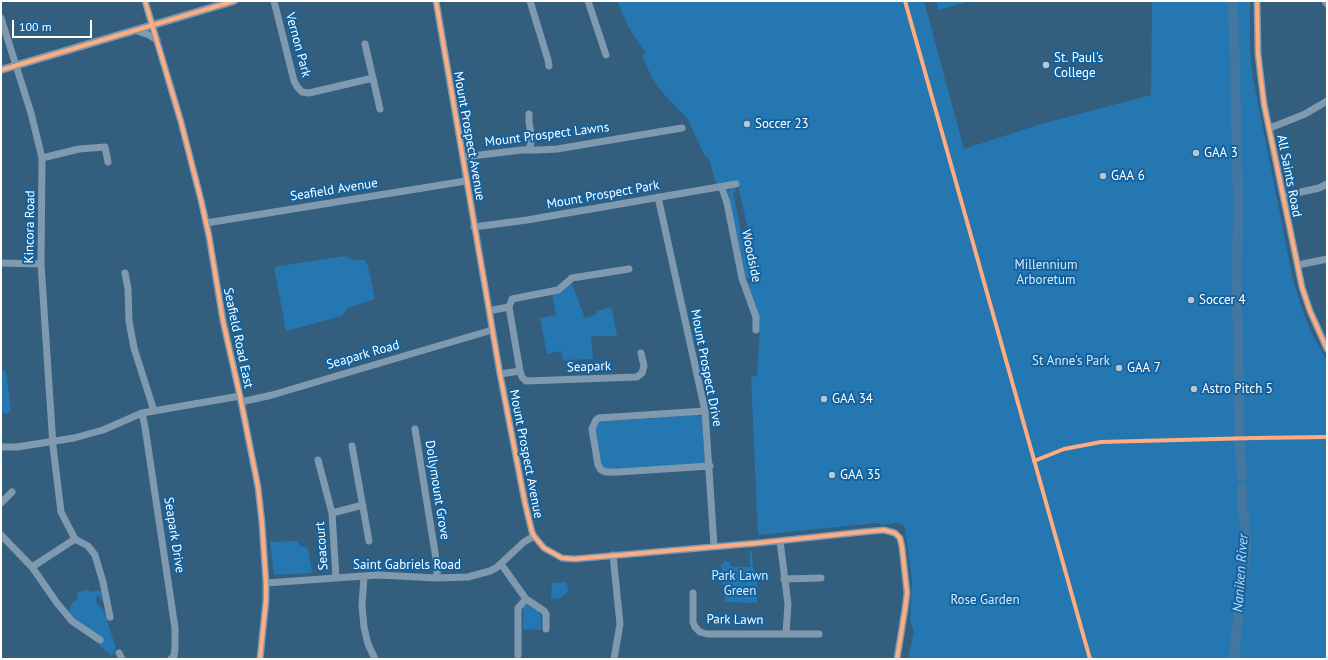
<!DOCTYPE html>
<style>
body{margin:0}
#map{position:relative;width:1328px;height:660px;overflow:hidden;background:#345e7e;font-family:"PT Sans",sans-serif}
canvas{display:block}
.frame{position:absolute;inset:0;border:2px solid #fff;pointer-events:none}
.scale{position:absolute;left:12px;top:20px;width:80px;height:18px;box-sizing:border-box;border:2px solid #fff;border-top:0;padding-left:5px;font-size:12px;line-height:14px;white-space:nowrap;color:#fff;-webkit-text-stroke:3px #14629d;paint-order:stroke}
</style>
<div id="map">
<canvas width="1328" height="660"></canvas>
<div class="frame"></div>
<div class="scale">100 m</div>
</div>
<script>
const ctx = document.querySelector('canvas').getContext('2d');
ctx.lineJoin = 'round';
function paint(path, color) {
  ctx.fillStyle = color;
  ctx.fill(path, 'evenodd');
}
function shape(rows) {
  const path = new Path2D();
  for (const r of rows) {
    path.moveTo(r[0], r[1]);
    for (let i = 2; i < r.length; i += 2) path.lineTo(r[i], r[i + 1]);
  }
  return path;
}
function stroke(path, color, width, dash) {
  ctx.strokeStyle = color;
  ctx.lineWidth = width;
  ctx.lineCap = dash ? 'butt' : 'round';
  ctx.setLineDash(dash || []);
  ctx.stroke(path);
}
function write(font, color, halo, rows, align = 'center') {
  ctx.font = font + ' "PT Sans",sans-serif';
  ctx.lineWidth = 4;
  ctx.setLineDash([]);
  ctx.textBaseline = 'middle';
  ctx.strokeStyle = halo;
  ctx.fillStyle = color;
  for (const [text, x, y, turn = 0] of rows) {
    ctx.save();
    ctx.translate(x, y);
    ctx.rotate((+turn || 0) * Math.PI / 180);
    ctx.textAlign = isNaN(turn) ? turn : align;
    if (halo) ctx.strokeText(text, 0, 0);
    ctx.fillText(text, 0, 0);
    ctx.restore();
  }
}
const green = shape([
 [617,1,924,1,964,149,1041,124,1151,95,1152,1,1250,1,1250,49,1253,78,1293,280,1303,312,1311,332,1327,361,1327,659,908,659,914,631,910,621,912,580,906,536,905,528,902,525,898,523,883,525,877,523,758,535,751,377,757,376,760,326,758,316,748,283,754,281,757,279,758,274,739,189,737,183,716,184,709,159,705,156,687,118,662,92,651,76,642,55,646,54,644,51,628,26],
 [936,1,970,1,939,10],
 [731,188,735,189,736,192,733,193,749,272,752,271,752,277,749,279,746,278,744,275,728,192],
 [345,256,353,260,365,260,368,266,375,299,347,308,342,316,286,331,274,267],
 [571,282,585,318,595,315,597,313,597,311,610,307,612,310,617,336,591,336,593,359,563,360,561,351,547,354,540,318,556,315,552,294],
 [1,369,6,372,11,410,7,414,1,413],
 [698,415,702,417,705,462,703,464,605,469,602,467,594,425,598,422],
 [298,541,300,546,308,548,312,573,274,575,270,542],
 [750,551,752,551,753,568,757,575,757,603,725,602,724,587,722,582,721,565,725,561,729,562,732,567,750,567],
 [566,582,569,591,559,599,551,598,552,583],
 [88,590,91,592,103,590,106,604,97,595,96,603,103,609,116,648,112,656,100,646,103,639,71,615,69,610,71,605,77,599,78,592],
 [525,605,527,605,538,611,541,615,541,630,523,629,523,608]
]);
const river = shape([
 [1232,1,1234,29,1238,199,1237,291,1240,450],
 [1240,452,1242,477],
 [1234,659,1235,647,1246,548,1245,520,1242,508,1242,488]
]);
const minor = shape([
 [145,1,181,122,201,200,209,236,223,321,240,396,258,487,262,523,266,583,266,600,260,659],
 [274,1,294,81,298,88,302,92,309,93,373,78],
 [436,1,500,374,525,503,532,532,534,536,544,548,562,558,574,559,758,543,862,532,884,530,895,533,900,538,902,547,907,593,905,609,897,659],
 [530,1,548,60,549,66],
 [588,1,606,55],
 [1257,1,1258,54,1264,104,1302,287,1310,311,1327,349],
 [1325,1,1327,4],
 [1,18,31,113,42,158,41,264,53,446,61,512,75,539],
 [137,31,149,35,157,40],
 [365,44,380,109],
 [1270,128,1305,114,1327,101],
 [529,149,532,139,529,122,529,114],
 [463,157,522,150,538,150,557,149,682,128],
 [42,158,79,149,105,147,108,162],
 [721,187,723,191,727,203,742,278,756,317,756,330],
 [1283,196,1319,188,1327,184],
 [658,197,705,411,714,546],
 [206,223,466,181],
 [474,227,527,220,736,184],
 [1,263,41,264],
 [1298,265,1327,259],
 [629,269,572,278,558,290,512,299,509,307,520,371,522,377,526,381,637,377,642,373,644,366,641,353],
 [125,273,128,289,129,321,134,348,154,411],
 [493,310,509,307],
 [500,374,520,371],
 [241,402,272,395,492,330],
 [705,411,599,418,596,420,592,429,598,465,601,470,606,472,618,472,710,466],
 [142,413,145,427,175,628,175,648,174,656,171,659],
 [415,429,437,565,437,578],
 [352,446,369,541],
 [1,447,17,447,74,438,103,430,142,413,240,396],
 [318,460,332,513,336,578],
 [1,503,12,492],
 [332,513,363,505],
 [1,535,32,567,57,603,72,621,100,640],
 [75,539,88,546,95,555,103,582,110,617],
 [780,541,788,604,786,633],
 [613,555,620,624,614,659],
 [501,564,526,599,544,611,546,614,546,629],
 [32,567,75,539],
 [364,576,362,606,364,627,368,644,375,659],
 [784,579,821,578],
 [266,583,378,575,437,578,468,577,490,571,496,568,524,542,534,536],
 [693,593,693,622,695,627,700,632,707,634,819,634],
 [119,653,122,659],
 [518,655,518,608,526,599]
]);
const major = shape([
 [1,70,234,1]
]);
const cycleway = shape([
 [145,1,181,122,201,200,209,236,223,321,240,396,258,487,262,523,266,583,266,600,260,659],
 [436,1,500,374,525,503,532,532,534,536,544,548,562,558,574,559,758,543,862,532,884,530,895,533,900,538,902,547,907,593,905,609,897,659],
 [905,1,1090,659],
 [1257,1,1258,54,1264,104,1302,287,1310,311,1327,349],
 [1,70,234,1],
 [1034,461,1064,449,1101,442,1254,438,1327,437]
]);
const markers = [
 [1046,65,4,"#b8c7d2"],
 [747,124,4,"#b8c7d2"],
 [1196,153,4,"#b8c7d2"],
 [1103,176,4,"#b8c7d2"],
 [1191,300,4,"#b8c7d2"],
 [1119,368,4,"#b8c7d2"],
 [1194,389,4,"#b8c7d2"],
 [824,399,4,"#b8c7d2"],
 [832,475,4,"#b8c7d2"]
];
const streetNames = [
 ["Vernon Park",298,45,75],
 ["Mount Prospect Lawns",547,135,-7],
 ["Mount Prospect Avenue",469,136,80],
 ["All Saints Road",1289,176,79],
 ["Seafield Avenue",334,190,-9],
 ["Mount Prospect Park",603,195,-10],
 ["Kincora Road",30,227,-89],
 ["Woodside",751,256,78],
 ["Seafield Road East",238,338,78],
 ["Seapark Road",363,355,-16],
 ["Seapark",589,367,-2],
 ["Mount Prospect Drive",706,368,79],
 ["Mount Prospect Avenue",526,454,79],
 ["Dollymount Grove",437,490,81],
 ["Seapark Drive",174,535,81],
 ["Seacourt",322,546,-94],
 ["Saint Gabriels Road",407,565],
 ["Park Lawn",735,620,1]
];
const poiNames = [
 ["St. Paul's",1054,58],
 ["College",1054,73],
 ["Soccer 23",755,124],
 ["GAA 3",1204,153],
 ["GAA 6",1111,176],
 ["Soccer 4",1199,300],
 ["GAA 7",1127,368],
 ["Astro Pitch 5",1202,389],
 ["GAA 34",832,399],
 ["GAA 35",840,475]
];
const parkNames = [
 ["Millennium",1046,265],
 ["Arboretum",1046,280],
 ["St Anne's Park",1071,361],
 ["Park Lawn",740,576],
 ["Green",740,591],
 ["Rose Garden",985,600]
];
const waterNames = [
 ["Naniken River",1241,573,-86]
];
paint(green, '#2577b2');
stroke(river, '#43779f', 10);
stroke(minor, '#7f9aaf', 7);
stroke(major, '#7c99ad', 8);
stroke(cycleway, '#ffac80', 4);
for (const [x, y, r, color] of markers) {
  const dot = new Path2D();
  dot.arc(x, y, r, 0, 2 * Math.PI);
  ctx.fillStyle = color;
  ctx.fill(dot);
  stroke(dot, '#14629d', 1.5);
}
write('13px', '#fff', '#14629d', streetNames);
write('13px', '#fff', '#14629d', poiNames, 'left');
write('13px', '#d3ecfd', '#14629d', parkNames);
write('italic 14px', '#b8defa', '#14629d', waterNames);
</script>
